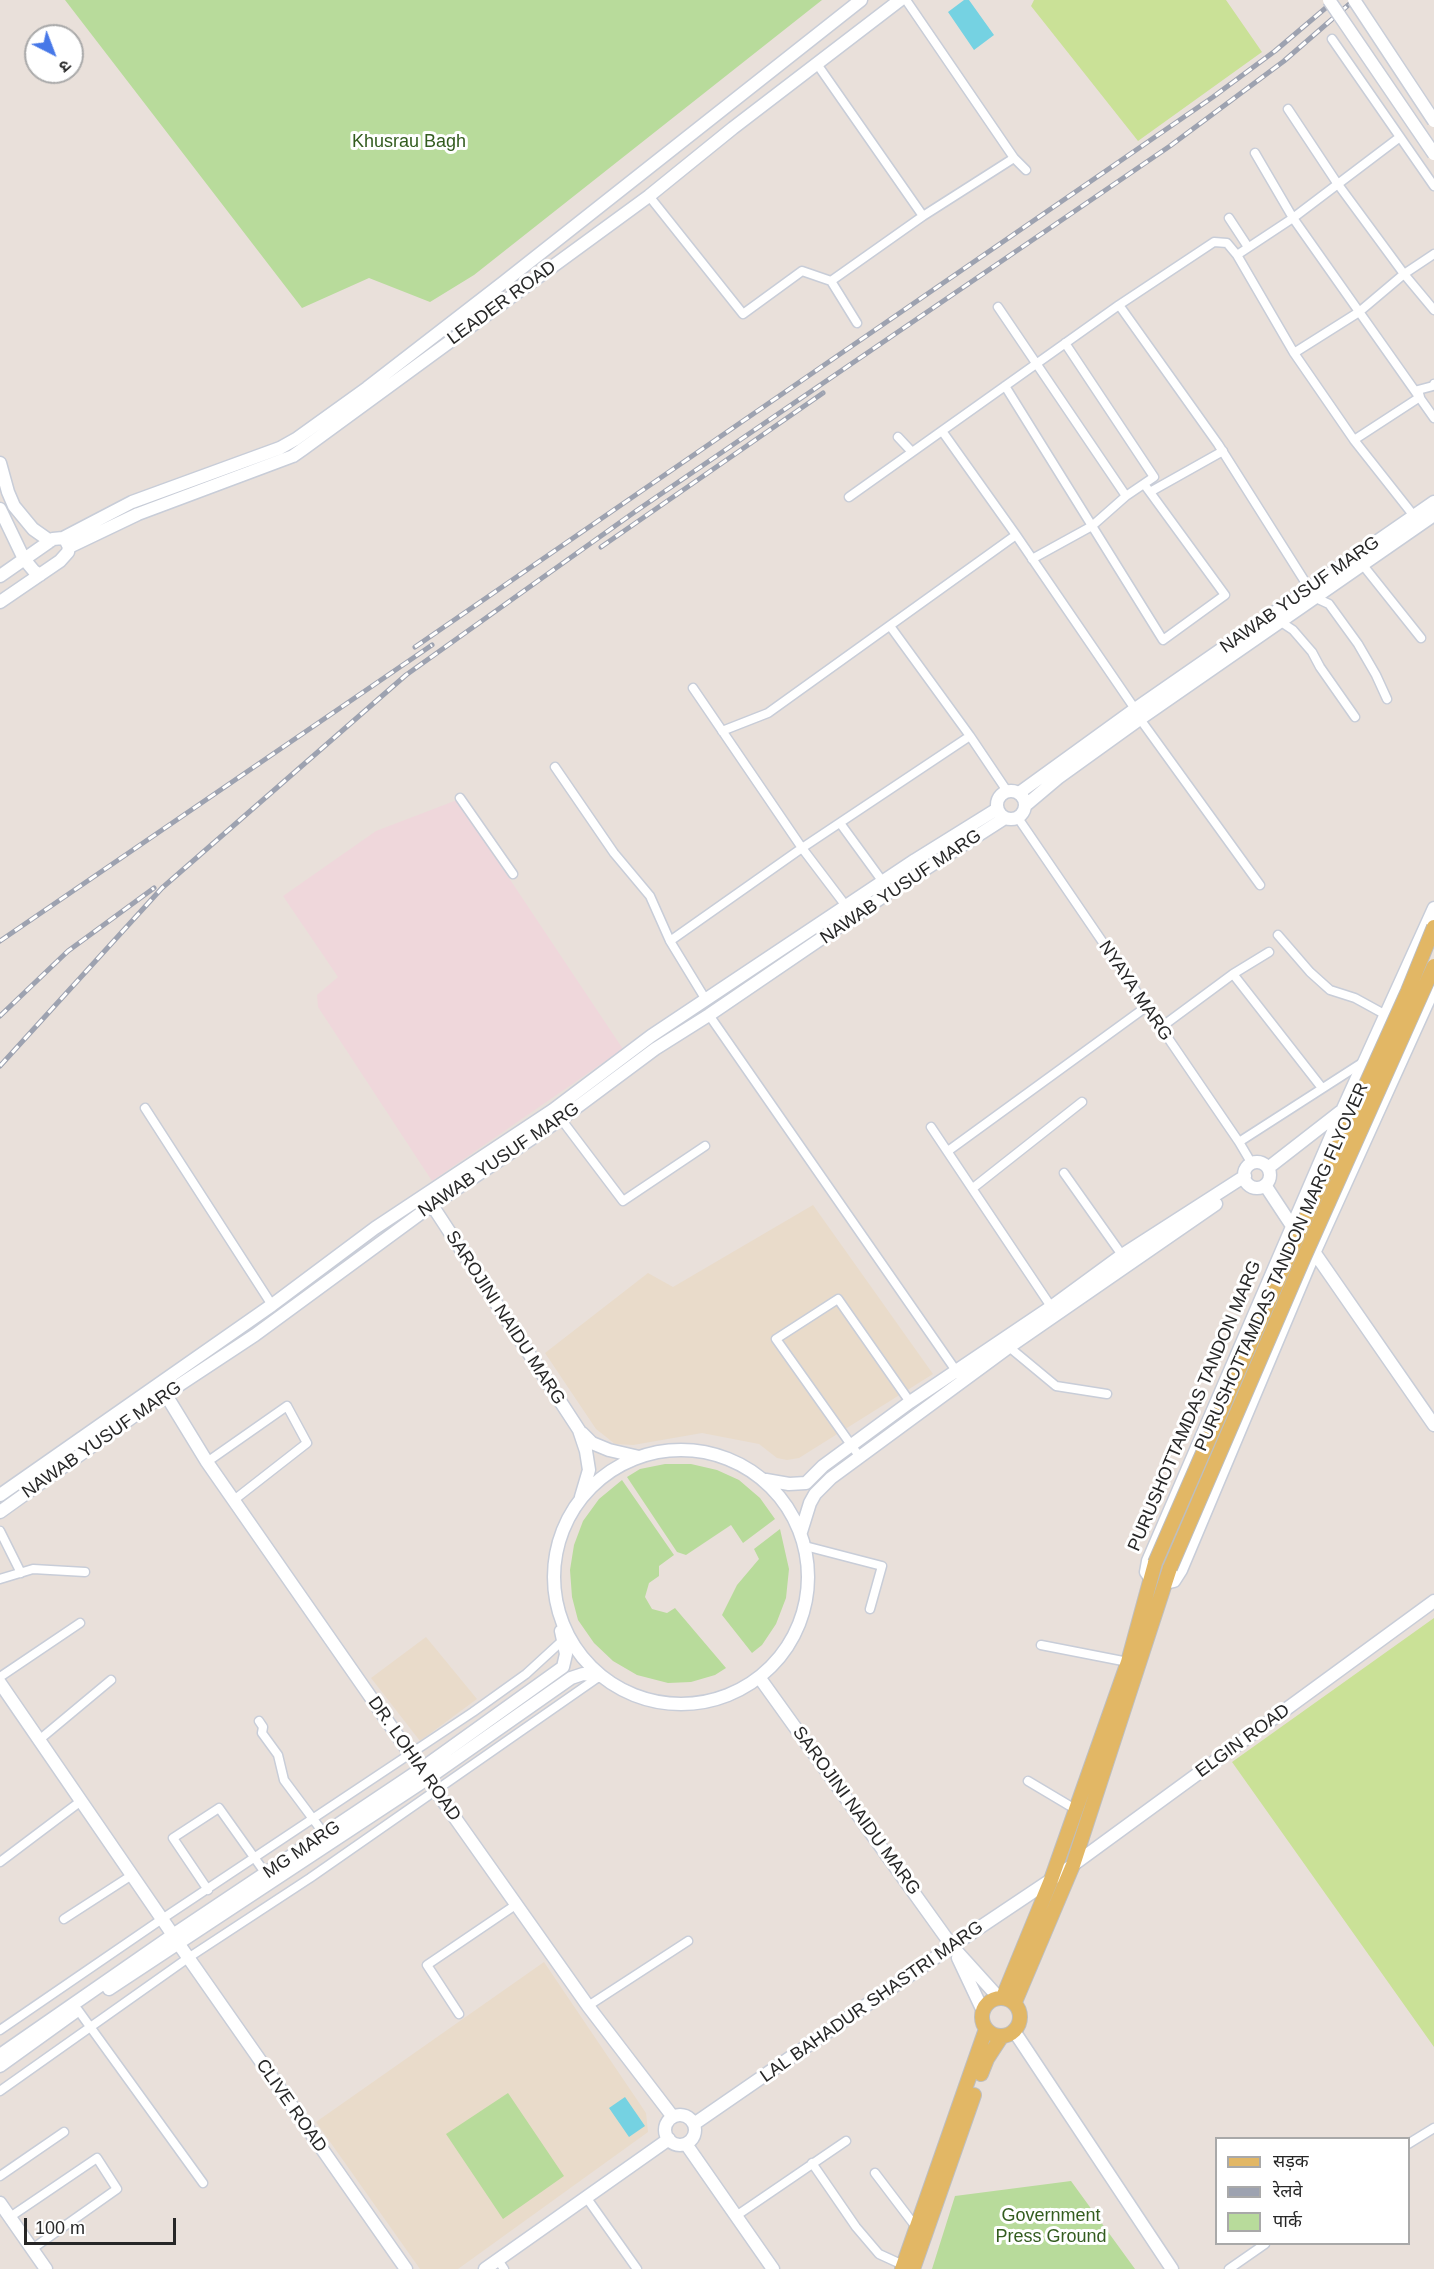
<!DOCTYPE html>
<meta charset="utf-8">
<style>
body{margin:0}
#map{position:relative;width:1434px;height:2269px;overflow:hidden;background:#e9e0da;font-family:Helvetica,"Noto Sans Devanagari",sans-serif}
canvas{display:block}
.legend{position:absolute;left:1215px;top:2137px;width:195px;height:108px;box-sizing:border-box;background:#fff;border:2px solid #a9a9a9;margin:0;padding:8px 10px;list-style:none;font-size:18px;color:#272727}
.legend li{display:flex;align-items:center;gap:12px;height:30px}
.legend b{width:30px;border:2px solid #a9a9a9}
.north{position:absolute;left:24px;top:24px;width:60px;height:60px;box-sizing:border-box;background:#fff;border:2px solid #a9a9a9;border-radius:50%;rotate:138deg;font-size:16px;font-weight:700;line-height:24px;text-align:center;color:#272727}
.north::after{content:'';display:block;margin:auto;width:21px;height:27px;background:#4778e8;clip-path:polygon(50% 0,100% 100%,50% 72%,0 100%)}
.scale{position:absolute;left:24px;top:2218px;width:152px;height:27px;box-sizing:border-box;border:3px solid #272727;border-top:0;padding-left:8px;font-size:18px;line-height:21px;white-space:nowrap;color:#272727;-webkit-text-stroke:4px #fff;paint-order:stroke}
</style>
<div id="map">
<canvas width="1434" height="2269"></canvas>
<ul class="legend">
<li><b style="height:8px;background:#e2b765"></b>सड़क</li>
<li><b style="height:8px;background:#9da2b0"></b>रेलवे</li>
<li><b style="height:16px;background:#b8db9b"></b>पार्क</li>
</ul>
<div class="north">उ</div>
<div class="scale">100 m</div>
</div>
<script>
const ctx = document.querySelector('canvas').getContext('2d');
ctx.lineJoin = 'round';
function paint(path, color) {
  ctx.fillStyle = color;
  ctx.fill(path, 'evenodd');
}
function shape(rows) {
  const path = new Path2D();
  for (const r of rows) {
    if (r.length === 3) {
      path.moveTo(r[0] + r[2], r[1]);
      path.arc(r[0], r[1], r[2], 0, 2 * Math.PI);
      continue;
    }
    path.moveTo(r[0], r[1]);
    for (let i = 2; i < r.length; i += 2) path.lineTo(r[i], r[i + 1]);
  }
  return path;
}
function stroke(path, color, width, dash) {
  ctx.strokeStyle = color;
  ctx.lineWidth = width;
  ctx.lineCap = dash ? 'butt' : 'round';
  ctx.setLineDash(dash || []);
  ctx.stroke(path);
}
function write(font, color, halo, rows, align = 'center') {
  ctx.font = font + ' Helvetica,sans-serif';
  ctx.lineWidth = 6;
  ctx.setLineDash([]);
  ctx.textBaseline = 'middle';
  ctx.strokeStyle = halo;
  ctx.fillStyle = color;
  for (const [text, x, y, turn = 0] of rows) {
    ctx.save();
    ctx.translate(x, y);
    ctx.rotate((+turn || 0) * Math.PI / 180);
    ctx.textAlign = isNaN(turn) ? turn : align;
    if (halo) ctx.strokeText(text, 0, 0);
    ctx.fillText(text, 0, 0);
    ctx.restore();
  }
}
const education = shape([
 [813,1205,933,1374,799,1458,787,1460,777,1458,759,1444,702,1433,633,1445,615,1444,596,1429,545,1353,648,1273,673,1287],
 [426,1637,477,1699,420,1741,371,1678],
 [544,1962,646,2113,648,2132,458,2269,420,2269,316,2122]
]);
const medical = shape([
 [457,800,623,1049,432,1181,318,1007,317,995,338,977,283,896,376,831]
]);
const green = shape([
 [65,0,822,0,474,275,430,302,369,278,302,308],
 [665,1464,691,1464,717,1470,739,1480,760,1498,775,1519,743,1543,731,1525,686,1555,677,1552,627,1477,640,1469],
 [622,1480,674,1555,659,1566,659,1576,649,1583,645,1597,652,1609,667,1613,675,1608,726,1668,715,1675,691,1682,668,1683,637,1675,613,1661,594,1643,578,1620,572,1597,570,1570,574,1545,583,1521,599,1499],
 [780,1529,789,1569,786,1598,776,1624,762,1645,752,1653,722,1615,737,1585,759,1559,754,1549],
 [508,2093,564,2176,503,2219,446,2134],
 [1071,2181,1135,2269,932,2269,955,2196]
]);
const pitch = shape([
 [1034,0,1226,0,1262,52,1138,141,1031,6],
 [1434,1618,1434,2047,1232,1762]
]);
const water = shape([
 [964,0,969,0,994,35,974,50,948,12],
 [625,2097,645,2126,629,2137,609,2108]
]);
const street = shape([
 [906,0,1014,158,1026,170],
 [1332,39,1434,186],
 [817,64,923,216],
 [1288,109,1337,183,1404,274,1434,310],
 [1255,153,1293,218,1434,418],
 [649,196,743,314,802,271,831,281,857,323],
 [1229,218,1248,247],
 [1237,255,1293,218,1400,137],
 [831,281,923,216,1014,158],
 [1119,305,1218,444,1309,588],
 [998,307,1126,496],
 [1294,353,1359,312,1404,274,1434,254],
 [1005,386,1163,640,1225,595,1144,484],
 [942,431,1016,535,1135,709],
 [898,437,912,452],
 [1354,440,1420,397,1418,390,1433,386,1434,384],
 [1150,492,1223,451],
 [849,497,1119,305,1214,242,1227,243,1237,255,1294,353,1354,440,1414,516],
 [1032,559,1092,526,1126,496,1154,477,1065,343],
 [1362,564,1421,638],
 [1316,598,1329,604,1358,644,1376,675,1387,699],
 [1281,622,1293,630,1312,652,1320,667,1355,717],
 [890,626,970,736,1007,791],
 [693,688,802,848,846,906],
 [1140,719,1260,885],
 [722,731,768,713,1016,535],
 [555,767,614,853,650,896,670,941,706,1000],
 [460,798,513,874],
 [1018,818,1239,1142,1252,1164],
 [840,823,883,882],
 [1278,935,1310,972,1330,990,1355,998,1386,1015],
 [670,941,802,848,970,736],
 [1233,974,1322,1088],
 [709,1015,959,1375],
 [1160,1028,1233,974,1269,952],
 [145,1108,272,1305],
 [561,1119,623,1201,705,1146],
 [931,1127,1054,1311],
 [1239,1142,1365,1061],
 [948,1151,1146,1007],
 [1064,1173,1122,1255],
 [973,1188,1082,1102],
 [1009,1347,1056,1386,1107,1394],
 [859,1456,776,1339,838,1299,910,1402],
 [207,1462,287,1406,307,1443,234,1500],
 [0,1531,21,1573],
 [805,1546,882,1566,870,1609],
 [0,1579,33,1569,85,1572],
 [1041,1645,1128,1662],
 [0,1677,80,1623],
 [259,1721,263,1727,262,1733,278,1755,284,1780,325,1835],
 [39,1740,111,1680],
 [1028,1781,1075,1809],
 [0,1862,81,1801],
 [208,1890,173,1838,219,1808,266,1874],
 [64,1919,132,1875],
 [588,2006,688,1941],
 [78,2010,203,2183],
 [459,2014,427,1965,517,1904],
 [0,2030,162,1919,473,1712,526,1674,562,1641],
 [0,2091,188,1958,310,1878,600,1676],
 [1408,2144,1434,2128],
 [812,2163,856,2227,879,2254,903,2265],
 [875,2173,916,2227],
 [0,2176,64,2132],
 [586,2197,637,2269],
 [736,2216,846,2141],
 [10,2217,97,2158,117,2189,32,2249],
 [498,2260,504,2269],
 [1229,2269,1265,2244]
]);
const secondary = shape([
 [0,463,8,492,14,506,33,529,50,541],
 [0,509,24,559,34,571,40,575],
 [63,538,132,502,280,448,296,439,367,388,504,282,861,0],
 [69,547,138,514,293,456,303,449,649,196,733,128,900,0],
 [0,576,53,539,63,538,66,541,69,547,68,552,60,561,0,602],
 [1011,805,14],
 [1019,793,1135,709,1434,502],
 [1026,805,1058,778,1140,719,1434,515],
 [1257,1175,13],
 [1268,1168,1340,1112],
 [1265,1185,1296,1232],
 [428,1199,579,1430,586,1451,589,1470,581,1497],
 [1312,1249,1434,1425],
 [166,1395,207,1462,436,1791,588,2006,673,2117],
 [582,1433,592,1443,609,1450,639,1457],
 [681,1577,127],
 [766,1480,789,1484,806,1483,823,1466,910,1402,1051,1307,1122,1255,1245,1176],
 [0,1495,272,1305,375,1228,553,1110,651,1036,915,860,997,809],
 [0,1512,152,1403,255,1335,432,1205,561,1119,655,1049,709,1015,888,893,1005,818],
 [801,1532,810,1503,815,1494,831,1478,1009,1347,1216,1204],
 [1150,1578,1146,1572,1148,1561,1342,1111,1434,908],
 [1165,1583,1174,1581,1181,1570,1315,1251,1434,988],
 [759,1677,952,1946,999,1998],
 [0,1683,173,1935],
 [178,1943,406,2269],
 [958,1958,983,2011],
 [109,1989,427,1779,571,1678,583,1674,600,1676],
 [1014,2031,1172,2269],
 [0,2055,173,1935,421,1769,563,1667,566,1654,561,1631],
 [0,2066,75,2012],
 [680,2130,15],
 [694,2124,952,1946,1073,1865,1434,1601],
 [686,2144,773,2269],
 [0,2203,46,2269],
 [485,2269,669,2139]
]);
const primary = shape([
 [1003,1997,1051,1880,1128,1662,1155,1563],
 [1001,2017,19],
 [1015,2002,1073,1865,1170,1568],
 [981,2074,987,2059,1002,2036],
 [902,2269,986,2029],
 [913,2269,974,2095]
]);
const rail = shape([
 [601,547,823,393],
 [415,647,1213,97,1275,51,1335,0],
 [0,941,432,645],
 [0,1016,68,951,154,888],
 [0,1066,162,888,406,675,636,511,1170,146,1284,61,1354,0]
]);
const secondaryBridge = shape([
 [1329,0,1434,154],
 [1354,0,1434,121]
]);
const primaryBridge = shape([
 [1155,1563,1290,1253,1408,991,1434,927],
 [1170,1568,1304,1257,1434,966]
]);
const parkNames = [
 ["Khusrau Bagh",409,142],
 ["Government",1051,2216],
 ["Press Ground",1051,2237]
];
const streetNames = [
 ["LEADER ROAD",502,303,-36],
 ["NAWAB YUSUF MARG",1300,595,-35],
 ["NAWAB YUSUF MARG",901,887,-34],
 ["NYAYA MARG",1135,991,56],
 ["NAWAB YUSUF MARG",499,1160,-34],
 ["PURUSHOTTAMDAS TANDON MARG FLYOVER",1282,1267,-66],
 ["SAROJINI NAIDU MARG",505,1318,57],
 ["PURUSHOTTAMDAS TANDON MARG",1195,1406,-67],
 ["NAWAB YUSUF MARG",102,1440,-35],
 ["ELGIN ROAD",1243,1741,-36],
 ["DR. LOHIA ROAD",414,1759,55],
 ["SAROJINI NAIDU MARG",856,1811,54],
 ["MG MARG",302,1850,-34],
 ["LAL BAHADUR SHASTRI MARG",872,2002,-35],
 ["CLIVE ROAD",291,2106,55]
];
paint(education, '#e9dbca');
paint(medical, '#efd7db');
paint(green, '#b8db9b');
paint(pitch, '#cae197');
paint(water, '#75d2e2');
stroke(street, '#c8cdd8', 11);
stroke(secondary, '#c8cdd8', 15);
stroke(primary, '#bebebe', 16);
stroke(street, '#fff', 8);
stroke(secondary, '#fff', 12);
stroke(primary, '#e2b765', 14);
stroke(rail, '#9da2b0', 5);
stroke(rail, '#fff', 3, [9]);
stroke(secondaryBridge, '#c8cdd8', 15, []);
stroke(primaryBridge, '#bebebe', 16, []);
stroke(secondaryBridge, '#fff', 12);
stroke(primaryBridge, '#e2b765', 14);
write('18px', '#335c1f', '#fff', parkNames);
write('18px', '#272727', '#fff', streetNames);
</script>
